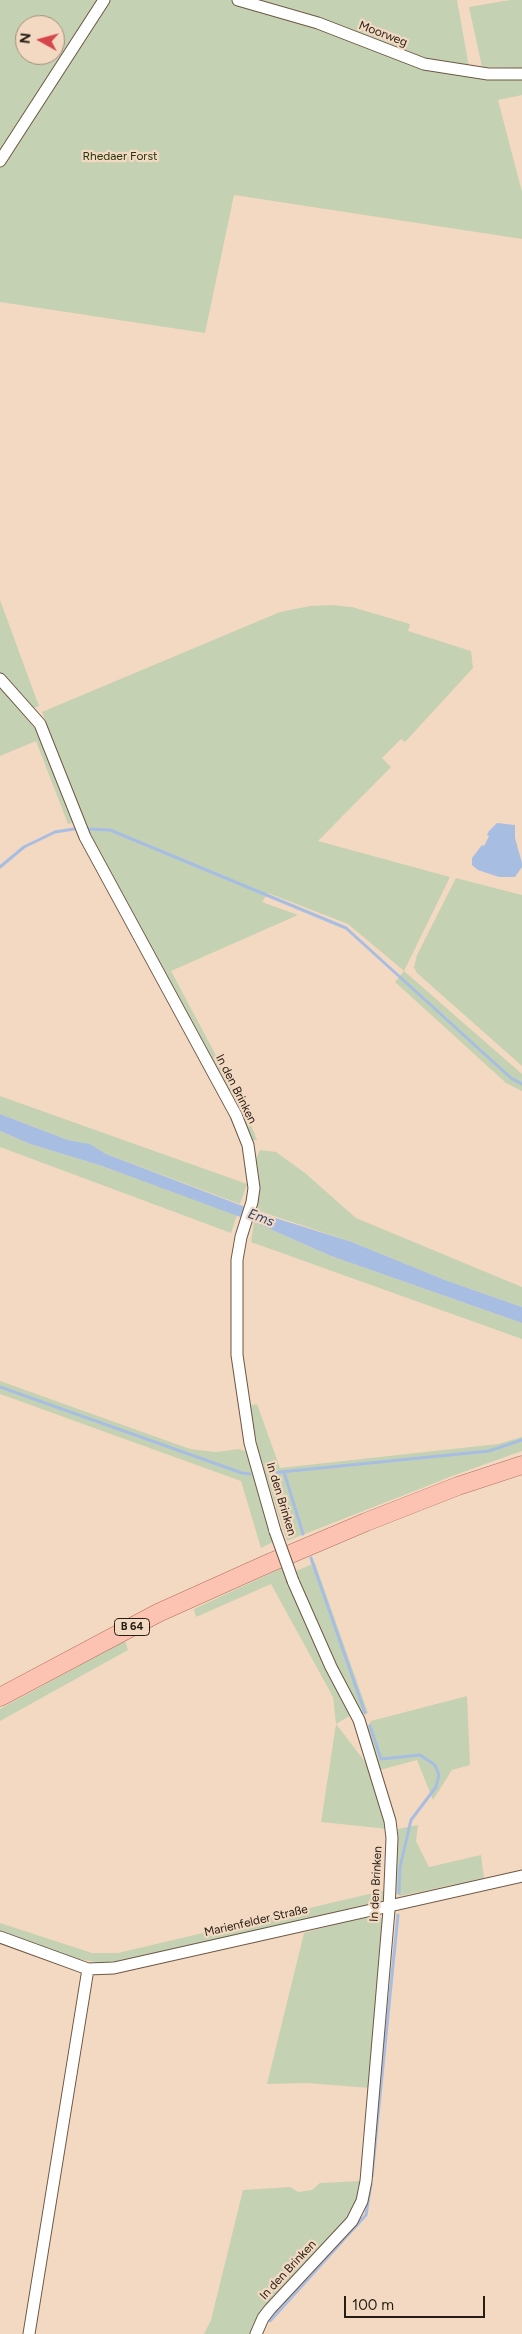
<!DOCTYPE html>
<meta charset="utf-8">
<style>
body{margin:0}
#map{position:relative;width:522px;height:2334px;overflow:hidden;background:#f3d9c2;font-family:Figtree,sans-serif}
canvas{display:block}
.north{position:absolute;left:15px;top:15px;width:50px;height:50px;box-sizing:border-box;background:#f3d9c2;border:1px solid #a18d7c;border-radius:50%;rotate:277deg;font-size:14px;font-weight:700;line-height:20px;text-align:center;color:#251c14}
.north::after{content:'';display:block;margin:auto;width:18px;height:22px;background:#d5464a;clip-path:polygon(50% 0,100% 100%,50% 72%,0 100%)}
.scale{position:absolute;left:344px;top:2296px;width:141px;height:22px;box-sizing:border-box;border:2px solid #251c14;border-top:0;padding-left:6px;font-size:15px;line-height:18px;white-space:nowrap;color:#251c14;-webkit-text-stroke:4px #f3d9c2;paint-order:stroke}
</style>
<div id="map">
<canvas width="522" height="2334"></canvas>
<div class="north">N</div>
<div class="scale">100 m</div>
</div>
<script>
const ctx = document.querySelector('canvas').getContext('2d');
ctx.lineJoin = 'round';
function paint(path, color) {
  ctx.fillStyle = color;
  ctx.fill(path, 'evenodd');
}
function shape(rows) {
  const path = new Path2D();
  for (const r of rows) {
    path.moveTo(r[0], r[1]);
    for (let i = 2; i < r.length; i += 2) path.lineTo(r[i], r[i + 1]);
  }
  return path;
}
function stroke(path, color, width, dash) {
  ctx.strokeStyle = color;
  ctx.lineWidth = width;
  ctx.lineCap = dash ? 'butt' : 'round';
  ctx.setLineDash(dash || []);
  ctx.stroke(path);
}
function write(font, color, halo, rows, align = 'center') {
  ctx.font = font + ' Figtree,sans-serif';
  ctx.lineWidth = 4.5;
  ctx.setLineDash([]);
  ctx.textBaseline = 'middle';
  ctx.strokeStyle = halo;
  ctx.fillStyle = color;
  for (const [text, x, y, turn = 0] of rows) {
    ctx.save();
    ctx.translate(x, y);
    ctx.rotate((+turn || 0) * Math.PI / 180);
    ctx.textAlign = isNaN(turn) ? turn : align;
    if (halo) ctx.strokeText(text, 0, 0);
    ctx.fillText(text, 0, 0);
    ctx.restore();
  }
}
const green = shape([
 [0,0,457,0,471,78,522,79,522,95,498,100,522,192,522,239,234,195,205,333,0,302],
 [25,25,55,25,55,55,25,55],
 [510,0,522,0,522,68,482,67,469,7],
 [0,600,39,706,23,712,38,733,74,822,68,824,36,741,0,756],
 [331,605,352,607,410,624,408,631,471,651,473,668,405,742,401,739,382,758,391,767,318,841,450,877,404,971,522,1074,522,1091,506,1083,395,982,404,971,348,924,268,893,262,902,298,915,171,971,245,1110,257,1140,250,1140,90,834,42,712,280,612,310,606],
 [456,878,522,895,522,1066,417,973,414,967,417,955],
 [0,1096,247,1184,240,1204,106,1154,90,1144,68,1140,0,1114],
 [0,1131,30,1144,102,1166,237,1215,231,1233,0,1147],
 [260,1150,276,1152,305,1173,356,1218,522,1287,522,1307,445,1280,352,1242,256,1210,260,1189,256,1159],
 [254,1222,331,1256,522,1323,522,1339,251,1242],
 [0,1381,190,1449,216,1452,239,1449,248,1452,273,1542,261,1548,241,1481,0,1394],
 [257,1404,280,1468,498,1444,522,1437,522,1451,455,1475,287,1541,260,1457,249,1406],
 [315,1563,368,1713,361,1713,337,1666,313,1614,296,1571],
 [282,1568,326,1668,351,1715,336,1724,366,1763,388,1829,321,1822,336,1724,333,1697,271,1584,196,1617,194,1609],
 [125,1641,128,1650,0,1721,0,1709],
 [467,1696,470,1765,452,1770,433,1800,417,1760,380,1770,367,1728,371,1721],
 [418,1825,416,1841,429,1867,481,1855,484,1878,400,1896,394,1892,398,1829],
 [386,1890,383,1901,116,1963,101,1963,73,1958,0,1933,0,1923,92,1953,118,1953],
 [378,1913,384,1922,370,2088,307,2083,267,2084,304,1933],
 [360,2181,357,2199,346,2219,252,2334,204,2334,211,2320,243,2190,290,2187,298,2192,312,2190,320,2183]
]);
const water = shape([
 [497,823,515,825,515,838,522,863,522,867,515,877,499,877,478,870,472,865,472,858,482,845,484,846,489,836,487,835,489,831],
 [0,1114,68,1140,90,1144,106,1154,269,1216,352,1242,445,1280,522,1307,522,1323,331,1256,254,1222,102,1166,30,1144,0,1131]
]);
const stream = shape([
 [88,829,110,830,346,928,511,1078,522,1084],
 [0,867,24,847,55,832,74,829],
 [0,1387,242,1473,250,1474],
 [284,1472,303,1534],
 [271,1473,489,1451,522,1440],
 [311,1558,365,1713],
 [370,1726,381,1759,420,1755,435,1765,439,1775,436,1787,411,1820,400,1867,399,1893],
 [372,2176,398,1915],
 [270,2321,366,2215,371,2184]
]);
const street = shape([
 [238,0,318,23,424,64,488,74,522,74],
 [0,161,104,0],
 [0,679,40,724,85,837,236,1115,248,1145,254,1188,252,1202,241,1237,237,1260,237,1355,250,1443,275,1531],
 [0,1937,88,1969,114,1968,522,1876],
 [29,2334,88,1969],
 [256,2334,263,2318,270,2309,352,2221,362,2201,366,2181,389,1910,392,1838,390,1821,359,1720,331,1667,293,1581]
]);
const primary = shape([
 [0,1697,158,1613,267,1564,366,1522,458,1486,522,1465]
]);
const streetBridge = shape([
 [275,1531,293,1581]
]);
const shields = [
 [132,1627,35]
];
const shieldNames = [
 ["B 64",132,1627]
];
const streetNames = [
 ["Moorweg",383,34,21],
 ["In den Brinken",236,1089,63],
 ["In den Brinken",281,1499,73],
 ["In den Brinken",376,1884,-87],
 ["Marienfelder Straße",256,1921,-13],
 ["In den Brinken",288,2270,-47]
];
const parkNames = [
 ["Rhedaer Forst",120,156]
];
const waterNames = [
 ["Ems",261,1218,20]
];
paint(green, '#c4d2b3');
paint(water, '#a8bde2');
stroke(stream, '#a8bde2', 3);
stroke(street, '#6d5743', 13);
stroke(primary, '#af6f5b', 19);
stroke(street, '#fff', 11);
stroke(primary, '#fcc3b3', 18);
stroke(streetBridge, '#6d5743', 13, []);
stroke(streetBridge, '#fff', 11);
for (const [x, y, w] of shields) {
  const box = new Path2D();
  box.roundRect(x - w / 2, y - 8.5, w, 17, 4);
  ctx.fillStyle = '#f3d9c2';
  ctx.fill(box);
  stroke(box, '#251c14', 1);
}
write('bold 11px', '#251c14', null, shieldNames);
write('12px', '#251c14', '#f3d9c2', streetNames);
write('12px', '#26370b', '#f3d9c2', parkNames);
write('italic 14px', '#2e4878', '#f3d9c2', waterNames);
</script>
